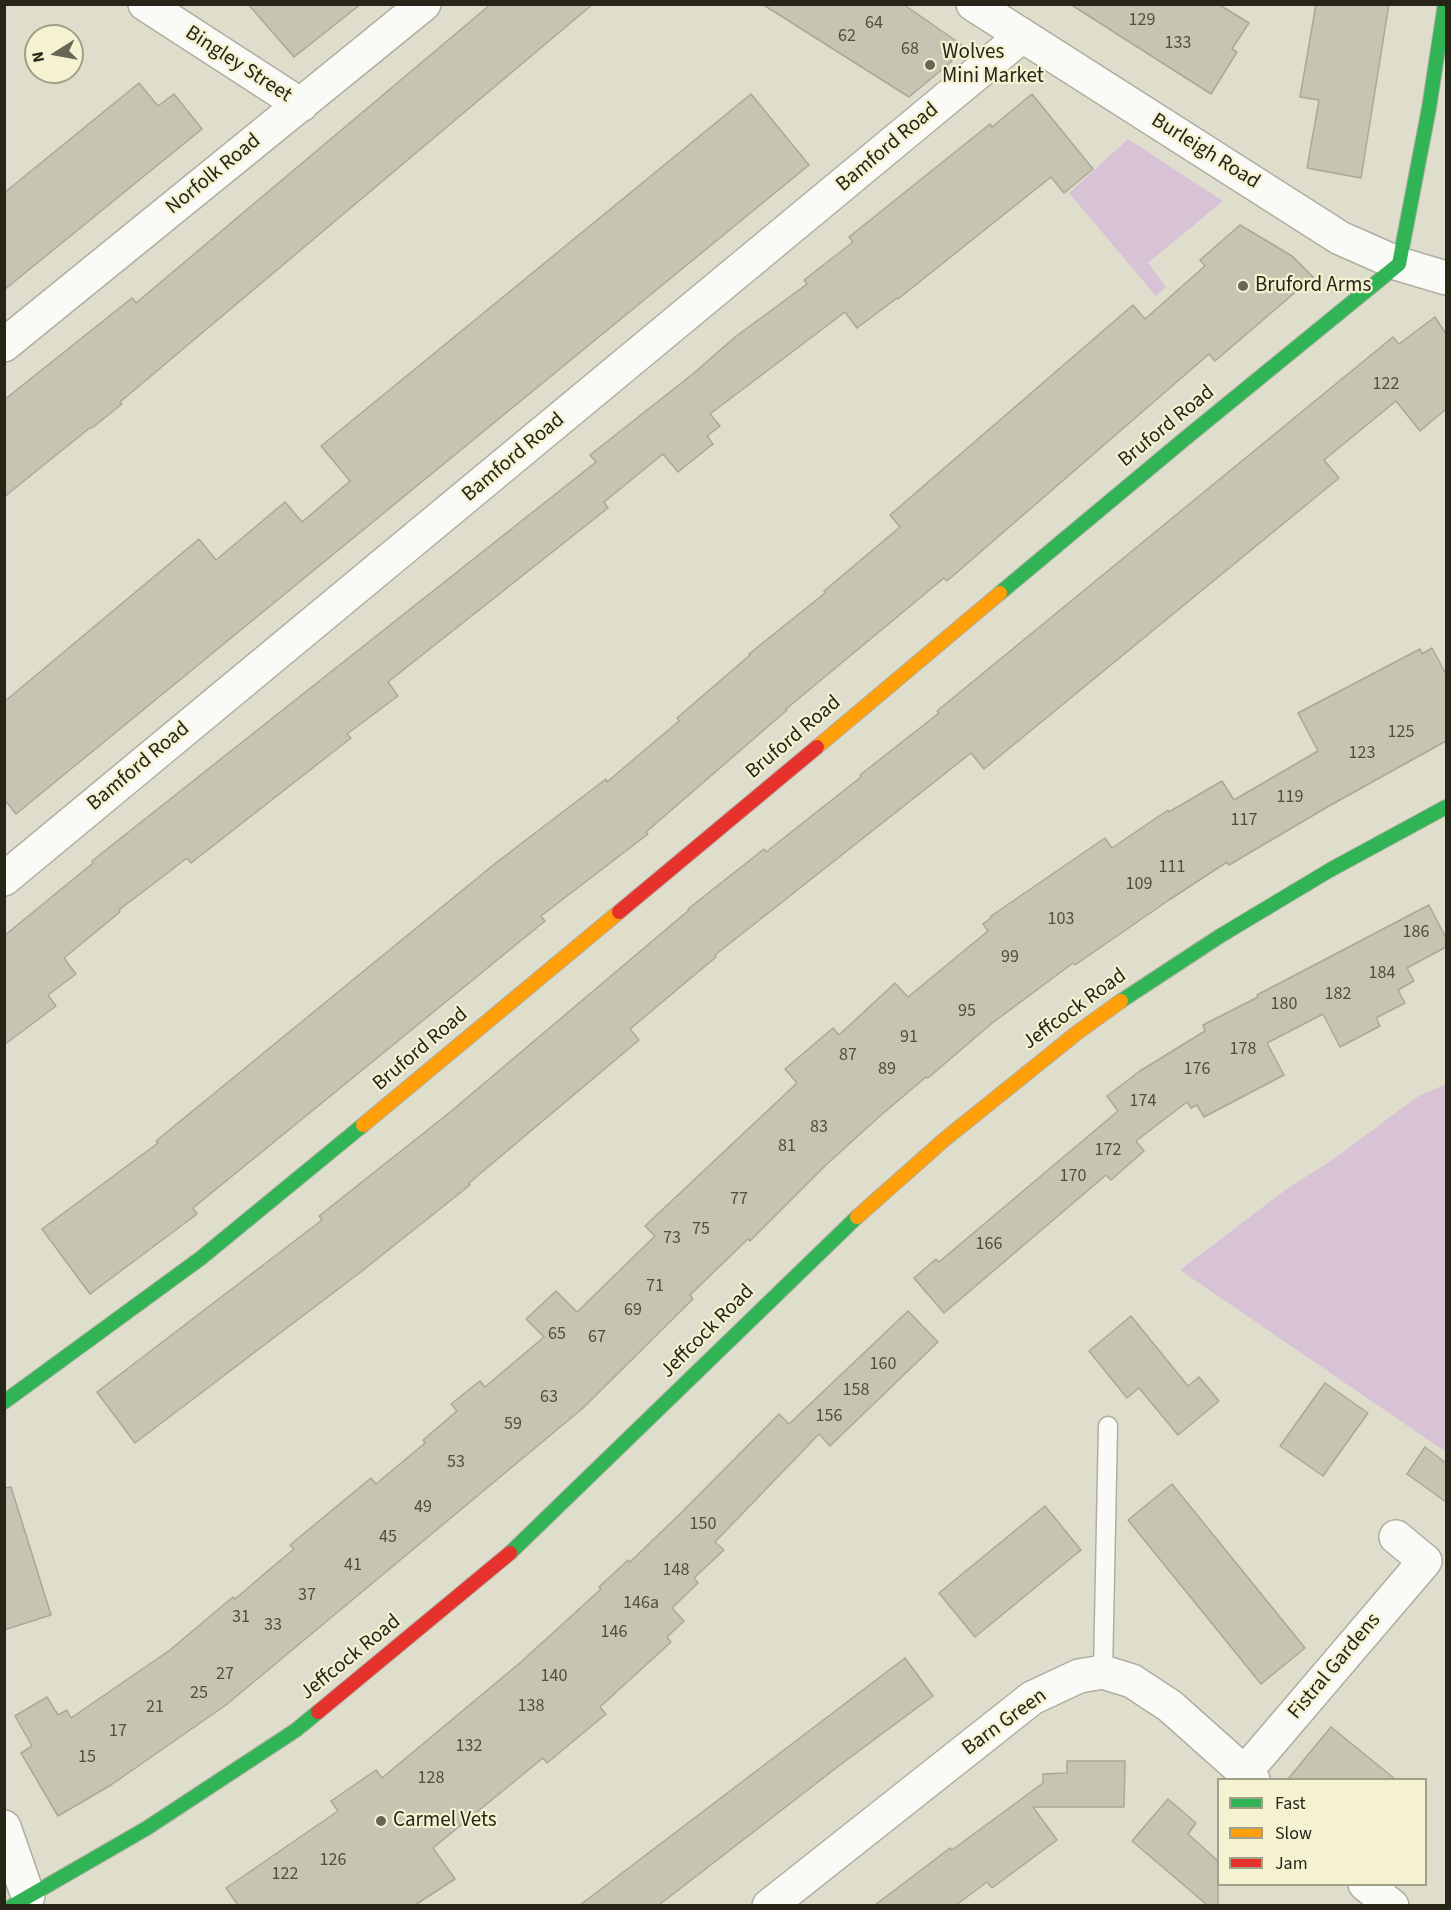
<!DOCTYPE html>
<style>
body{margin:0}
#map{position:relative;width:1451px;height:1910px;overflow:hidden;background:#dfdecc;font-family:"Source Sans 3",sans-serif}
canvas{display:block}
.frame{position:absolute;inset:0;border:6px solid #262518;pointer-events:none}
.legend{position:absolute;left:1217px;top:1778px;width:210px;height:108px;box-sizing:border-box;background:#f4f2d1;border:2px solid #a2a087;margin:0;padding:8px 10px;list-style:none;font-size:18px;color:#262518}
.legend li{display:flex;align-items:center;gap:12px;height:30px}
.legend b{width:30px;border:2px solid #a2a087}
.north{position:absolute;left:24px;top:24px;width:60px;height:60px;box-sizing:border-box;background:#f4f2d1;border:2px solid #a2a087;border-radius:50%;rotate:259deg;font-size:16px;font-weight:700;line-height:24px;text-align:center;color:#262518}
.north::after{content:'';display:block;margin:auto;width:21px;height:27px;background:#676657;clip-path:polygon(50% 0,100% 100%,50% 72%,0 100%)}
</style>
<div id="map">
<canvas width="1451" height="1910"></canvas>
<div class="frame"></div>
<ul class="legend">
<li><b style="height:8px;background:#30b455"></b>Fast</li>
<li><b style="height:8px;background:#ff9f0a"></b>Slow</li>
<li><b style="height:8px;background:#e5322d"></b>Jam</li>
</ul>
<div class="north">N</div>
</div>
<script>
const ctx = document.querySelector('canvas').getContext('2d');
ctx.lineJoin = 'round';
function paint(path, color) {
  ctx.fillStyle = color;
  ctx.fill(path, 'evenodd');
}
function shape(rows) {
  const path = new Path2D();
  for (const r of rows) {
    path.moveTo(r[0], r[1]);
    for (let i = 2; i < r.length; i += 2) path.lineTo(r[i], r[i + 1]);
  }
  return path;
}
function stroke(path, color, width, dash) {
  ctx.strokeStyle = color;
  ctx.lineWidth = width;
  ctx.lineCap = dash ? 'butt' : 'round';
  ctx.setLineDash(dash || []);
  ctx.stroke(path);
}
function write(font, color, halo, rows, align = 'center') {
  ctx.font = font + ' "Source Sans 3",sans-serif';
  ctx.lineWidth = 4.5;
  ctx.setLineDash([]);
  ctx.textBaseline = 'middle';
  ctx.strokeStyle = halo;
  ctx.fillStyle = color;
  for (const [text, x, y, turn = 0] of rows) {
    ctx.save();
    ctx.translate(x, y);
    ctx.rotate((+turn || 0) * Math.PI / 180);
    ctx.textAlign = isNaN(turn) ? turn : align;
    if (halo) ctx.strokeText(text, 0, 0);
    ctx.fillText(text, 0, 0);
    ctx.restore();
  }
}
const green = shape([
 [1128,139,1223,201,1148,263,1166,287,1156,296,1069,193],
 [1446,1084,1446,1452,1180,1270,1288,1188,1335,1158,1417,1097]
]);
const building = shape([
 [248,4,361,4,294,57,248,4],
 [491,4,593,4,120,402,122,404,92,428,91,427,4,497,4,400,132,298,136,303,491,4],
 [762,4,903,4,962,45,951,62,909,97,762,4],
 [1070,4,1218,4,1249,23,1232,49,1237,52,1211,94,1070,4],
 [1316,4,1389,4,1361,178,1307,168,1319,100,1300,97,1316,4],
 [139,83,158,106,174,94,202,129,4,290,4,193,139,83],
 [751,94,809,165,16,814,4,799,4,702,199,539,216,560,285,502,302,522,350,481,321,446,751,94],
 [1032,94,1093,169,1064,193,1051,177,898,299,897,298,857,328,845,312,710,414,720,426,707,436,713,444,678,472,663,454,604,502,608,508,388,682,398,696,347,734,351,738,191,863,187,858,119,910,120,912,64,958,76,974,48,995,56,1006,4,1045,4,936,93,863,92,861,596,462,590,455,694,373,735,337,807,284,804,280,853,242,849,237,990,124,992,127,1032,94],
 [1240,225,1292,256,1313,277,1215,361,1209,354,947,581,944,578,786,709,787,710,646,832,648,834,541,916,545,921,193,1208,197,1214,90,1294,42,1229,158,1143,156,1141,497,862,606,779,607,782,679,721,677,718,750,655,749,654,825,593,824,591,900,527,890,515,1133,305,1145,319,1205,266,1200,260,1240,225],
 [1435,317,1446,334,1446,409,1420,431,1396,401,1324,460,1339,478,984,769,971,753,715,955,716,957,630,1029,639,1040,469,1183,470,1185,362,1271,135,1443,97,1392,322,1220,319,1216,449,1113,689,910,688,909,764,849,766,852,861,777,860,775,939,713,937,711,1393,337,1399,344,1435,317],
 [1432,648,1446,674,1446,741,1329,806,1229,865,1227,862,1169,900,1075,965,1073,963,991,1024,928,1078,926,1077,880,1116,827,1164,750,1241,748,1239,690,1295,693,1299,583,1408,226,1705,111,1785,58,1816,21,1753,32,1746,15,1716,47,1697,58,1715,67,1710,71,1718,170,1650,233,1597,235,1599,270,1569,294,1549,290,1545,371,1478,376,1484,425,1443,423,1440,457,1411,451,1404,480,1381,485,1387,544,1337,526,1319,556,1291,577,1312,655,1236,645,1226,797,1083,785,1069,833,1028,839,1035,895,983,908,997,988,931,983,924,992,917,991,916,1105,838,1112,848,1168,810,1169,812,1222,781,1234,800,1318,751,1298,713,1420,649,1422,654,1432,648],
 [1429,905,1446,938,1446,947,1407,968,1414,981,1398,990,1405,1003,1376,1018,1380,1026,1340,1047,1323,1014,1267,1043,1284,1075,1204,1117,1197,1105,1191,1108,1187,1102,1136,1141,1144,1151,1111,1180,1106,1175,944,1313,914,1278,936,1259,939,1262,1118,1111,1107,1096,1140,1071,1205,1031,1203,1025,1258,997,1257,995,1429,905],
 [908,1311,938,1342,830,1446,819,1434,715,1542,724,1550,694,1578,698,1583,672,1608,684,1621,667,1637,671,1642,600,1707,606,1714,547,1763,543,1758,433,1848,455,1879,415,1905,238,1905,226,1888,338,1811,331,1801,376,1770,382,1778,521,1662,601,1589,599,1587,628,1560,630,1562,683,1511,779,1414,789,1424,908,1311],
 [1131,1316,1188,1386,1199,1377,1219,1401,1178,1435,1139,1388,1127,1398,1089,1351,1131,1316],
 [1325,1383,1368,1413,1323,1476,1280,1446,1325,1383],
 [1425,1447,1446,1463,1446,1502,1407,1474,1425,1447],
 [1172,1484,1305,1648,1261,1684,1128,1520,1172,1484],
 [11,1487,51,1615,4,1630,4,1488,11,1487],
 [1045,1506,1081,1550,975,1637,939,1593,1045,1506],
 [905,1658,933,1696,840,1765,659,1905,580,1905,905,1658],
 [1331,1727,1395,1779,1288,1779,1331,1727],
 [1067,1761,1125,1761,1124,1807,1033,1807,1057,1840,992,1888,987,1882,956,1905,875,1905,950,1848,952,1850,1043,1783,1043,1774,1067,1773,1067,1761],
 [1168,1799,1196,1823,1188,1834,1218,1861,1218,1905,1207,1905,1132,1841,1168,1799]
]);
const lane = shape([
 [1103,1672,1108,1426]
]);
const street = shape([
 [145,4,301,105],
 [973,4,1340,238,1399,264,1446,278],
 [4,345,424,4],
 [4,879,1022,36],
 [1245,1772,1425,1561,1396,1537],
 [4,1827,28,1896],
 [1365,1884,1392,1906],
 [769,1906,1032,1698,1079,1676,1103,1672,1132,1681,1170,1706,1253,1780]
]);
const fast = shape([
 [1000,593,1187,437,1399,264,1429,108,1445,4],
 [1121,1001,1220,936,1330,870,1446,807],
 [4,1402,201,1258,363,1125],
 [510,1553,857,1217],
 [12,1906,147,1828,296,1730,318,1712]
]);
const slow = shape([
 [817,747,1000,593],
 [363,1125,619,912],
 [857,1217,945,1139,1078,1032,1121,1001]
]);
const jam = shape([
 [619,912,817,747],
 [318,1712,510,1553]
]);
const markers = [
 [930,65,6,"#676657"],
 [1243,286,6,"#676657"],
 [381,1821,6,"#676657"]
];
const numberNames = [
 ["129",1142,21],
 ["64",874,24],
 ["62",847,37],
 ["133",1178,44],
 ["68",910,50],
 ["122",1386,385],
 ["125",1401,733],
 ["123",1362,754],
 ["119",1290,798],
 ["117",1244,821],
 ["111",1172,868],
 ["109",1139,885],
 ["103",1061,920],
 ["186",1416,933],
 ["99",1010,958],
 ["184",1382,974],
 ["182",1338,995],
 ["180",1284,1005],
 ["95",967,1012],
 ["91",909,1038],
 ["178",1243,1050],
 ["87",848,1056],
 ["89",887,1070],
 ["176",1197,1070],
 ["174",1143,1102],
 ["83",819,1128],
 ["81",787,1147],
 ["172",1108,1151],
 ["170",1073,1177],
 ["77",739,1200],
 ["75",701,1230],
 ["73",672,1239],
 ["166",989,1245],
 ["71",655,1287],
 ["69",633,1311],
 ["65",557,1335],
 ["67",597,1338],
 ["160",883,1365],
 ["158",856,1391],
 ["63",549,1398],
 ["156",829,1417],
 ["59",513,1425],
 ["53",456,1463],
 ["49",423,1508],
 ["150",703,1525],
 ["45",388,1538],
 ["41",353,1566],
 ["148",676,1571],
 ["37",307,1596],
 ["146a",641,1604],
 ["31",241,1618],
 ["33",273,1626],
 ["146",614,1633],
 ["27",225,1675],
 ["140",554,1677],
 ["25",199,1694],
 ["138",531,1707],
 ["21",155,1708],
 ["17",118,1732],
 ["132",469,1747],
 ["15",87,1758],
 ["128",431,1779],
 ["126",333,1861],
 ["122",285,1875]
];
const poiNames = [
 ["Wolves",942,53],
 ["Mini Market",942,77],
 ["Bruford Arms",1255,286],
 ["Carmel Vets",393,1821]
];
const streetNames = [
 ["Bingley Street",238,65,33],
 ["Bamford Road",888,148,-40],
 ["Burleigh Road",1205,152,32],
 ["Norfolk Road",214,175,-39],
 ["Bruford Road",1167,427,-39],
 ["Bamford Road",514,458,-40],
 ["Bruford Road",794,738,-40],
 ["Bamford Road",139,767,-40],
 ["Jeffcock Road",1075,1010,-36],
 ["Bruford Road",421,1050,-40],
 ["Jeffcock Road",708,1332,-45],
 ["Jeffcock Road",351,1658,-39],
 ["Fistral Gardens",1335,1667,-50],
 ["Barn Green",1005,1723,-36]
];
paint(green, '#d8c2d6');
paint(building, '#c6c5b1');
stroke(building, '#a9a89a', 1.5);
stroke(lane, '#afaea0', 21);
stroke(street, '#afaea0', 36);
stroke(fast, '#afaea0', 16);
stroke(slow, '#afaea0', 16);
stroke(jam, '#afaea0', 16);
stroke(lane, '#fafaf7', 18);
stroke(street, '#fafaf7', 33);
stroke(fast, '#30b455', 14);
stroke(slow, '#ff9f0a', 14);
stroke(jam, '#e5322d', 14);
for (const [x, y, r, color] of markers) {
  const dot = new Path2D();
  dot.arc(x, y, r, 0, 2 * Math.PI);
  ctx.fillStyle = color;
  ctx.fill(dot);
  stroke(dot, '#f4f2d1', 2);
}
write('18px', '#504f40', null, numberNames);
write('21px', '#262518', '#f4f2d1', poiNames, 'left');
write('21px', '#262518', '#f4f2d1', streetNames);
</script>
